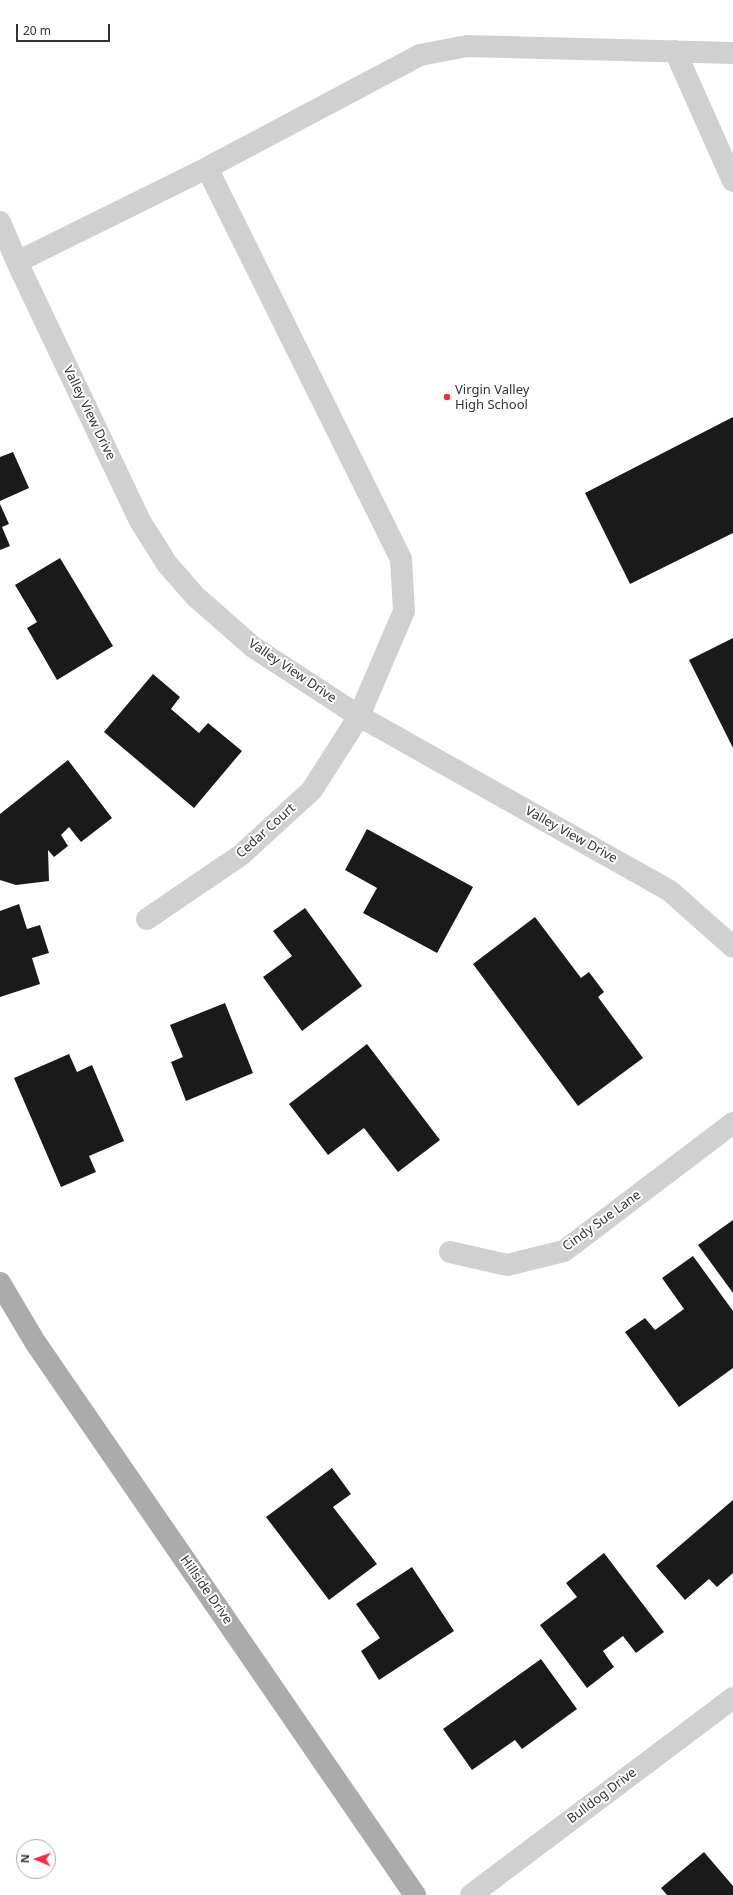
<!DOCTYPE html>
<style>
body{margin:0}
#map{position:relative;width:733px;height:1895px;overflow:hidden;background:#fff;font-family:"Noto Sans",sans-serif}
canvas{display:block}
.north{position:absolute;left:16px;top:1839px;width:40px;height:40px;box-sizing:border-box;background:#fff;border:1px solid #adadad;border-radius:50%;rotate:272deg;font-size:11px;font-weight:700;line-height:16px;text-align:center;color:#333}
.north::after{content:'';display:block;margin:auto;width:14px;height:18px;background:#f52a43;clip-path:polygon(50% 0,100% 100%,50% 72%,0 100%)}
.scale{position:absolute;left:16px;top:24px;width:94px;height:18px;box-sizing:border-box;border:2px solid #333;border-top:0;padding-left:5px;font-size:12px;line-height:14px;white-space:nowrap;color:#333;-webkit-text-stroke:3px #fff;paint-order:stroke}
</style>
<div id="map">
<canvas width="733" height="1895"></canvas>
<div class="north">N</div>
<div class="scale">20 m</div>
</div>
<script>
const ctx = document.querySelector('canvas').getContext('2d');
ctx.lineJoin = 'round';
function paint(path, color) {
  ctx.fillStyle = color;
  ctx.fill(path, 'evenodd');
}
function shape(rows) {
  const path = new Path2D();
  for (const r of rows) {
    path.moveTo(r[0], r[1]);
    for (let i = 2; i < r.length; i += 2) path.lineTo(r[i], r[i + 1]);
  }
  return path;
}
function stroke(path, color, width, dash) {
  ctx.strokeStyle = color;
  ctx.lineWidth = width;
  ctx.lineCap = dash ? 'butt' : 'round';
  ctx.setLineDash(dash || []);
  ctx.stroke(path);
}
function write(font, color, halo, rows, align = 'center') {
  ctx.font = font + ' "Noto Sans",sans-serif';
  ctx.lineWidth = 4;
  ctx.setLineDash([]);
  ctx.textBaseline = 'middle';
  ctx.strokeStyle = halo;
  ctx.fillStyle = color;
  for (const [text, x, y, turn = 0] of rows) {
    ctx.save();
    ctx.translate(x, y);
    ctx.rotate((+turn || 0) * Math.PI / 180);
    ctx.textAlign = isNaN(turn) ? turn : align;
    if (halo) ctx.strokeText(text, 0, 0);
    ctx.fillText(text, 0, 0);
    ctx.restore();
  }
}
const building = shape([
 [733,417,733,533,630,584,585,493],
 [13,452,29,488,0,501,0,457],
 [0,504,9,524,2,527,10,546,0,550],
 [60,558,113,646,57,680,27,628,37,622,15,585],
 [733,638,733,748,689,660],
 [153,674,180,697,171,709,199,733,208,723,242,751,194,808,104,732],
 [68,760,112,818,81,842,69,827,61,835,68,846,54,857,48,850,49,881,16,885,0,880,0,814],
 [367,829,473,887,437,953,363,913,377,888,345,870],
 [19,904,27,929,40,925,49,953,32,958,40,984,0,997,0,911],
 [305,908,362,986,302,1031,263,977,292,956,273,931],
 [535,917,581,978,589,972,604,992,598,997,643,1058,578,1106,473,964],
 [225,1003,253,1073,186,1101,171,1062,183,1057,170,1025],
 [367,1044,440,1140,398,1172,364,1128,328,1155,289,1104],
 [69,1054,77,1072,92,1065,124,1141,89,1156,96,1172,61,1187,14,1078],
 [733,1220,733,1293,698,1245],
 [693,1256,733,1311,733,1368,679,1407,625,1332,645,1318,655,1330,684,1309,662,1278],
 [332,1468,351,1494,333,1507,377,1564,329,1600,266,1517],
 [733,1500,733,1573,717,1587,709,1579,685,1600,656,1566],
 [604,1553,664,1632,636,1653,623,1636,603,1651,614,1667,587,1688,540,1625,577,1597,566,1583],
 [412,1567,454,1631,379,1680,361,1651,380,1638,356,1604],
 [541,1659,577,1709,522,1749,515,1740,472,1770,443,1729],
 [704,1852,733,1886,733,1895,667,1895,661,1888]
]);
const minor = shape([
 [675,51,733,181],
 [0,222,17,262,140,521,167,564,195,596,253,647,359,716,670,891,733,947],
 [17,262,207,168,420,55,467,46,733,53],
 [147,919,241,855,312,790,359,716,404,611,401,559,207,168],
 [450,1252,507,1265,564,1251,733,1123],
 [471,1895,733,1698]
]);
const major = shape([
 [0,1283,35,1342,415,1895]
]);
const markers = [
 [447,397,4,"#f52a43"]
];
const poiNames = [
 ["Virgin Valley",455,390],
 ["High School",455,405]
];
const streetNames = [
 ["Valley View Drive",89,413,64],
 ["Valley View Drive",292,671,34],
 ["Cedar Court",266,831,-42],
 ["Valley View Drive",571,835,29],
 ["Cindy Sue Lane",602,1221,-36],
 ["Hillside Drive",206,1590,55],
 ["Bulldog Drive",602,1796,-37]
];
paint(building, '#1a1a1a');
stroke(minor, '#d0d0d0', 22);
stroke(major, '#ababab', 22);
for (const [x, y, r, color] of markers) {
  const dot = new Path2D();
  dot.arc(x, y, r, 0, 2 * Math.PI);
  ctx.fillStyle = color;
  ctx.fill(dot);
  stroke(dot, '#fff', 1.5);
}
write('13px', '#333', '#fff', poiNames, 'left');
write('13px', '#333', '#fff', streetNames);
</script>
